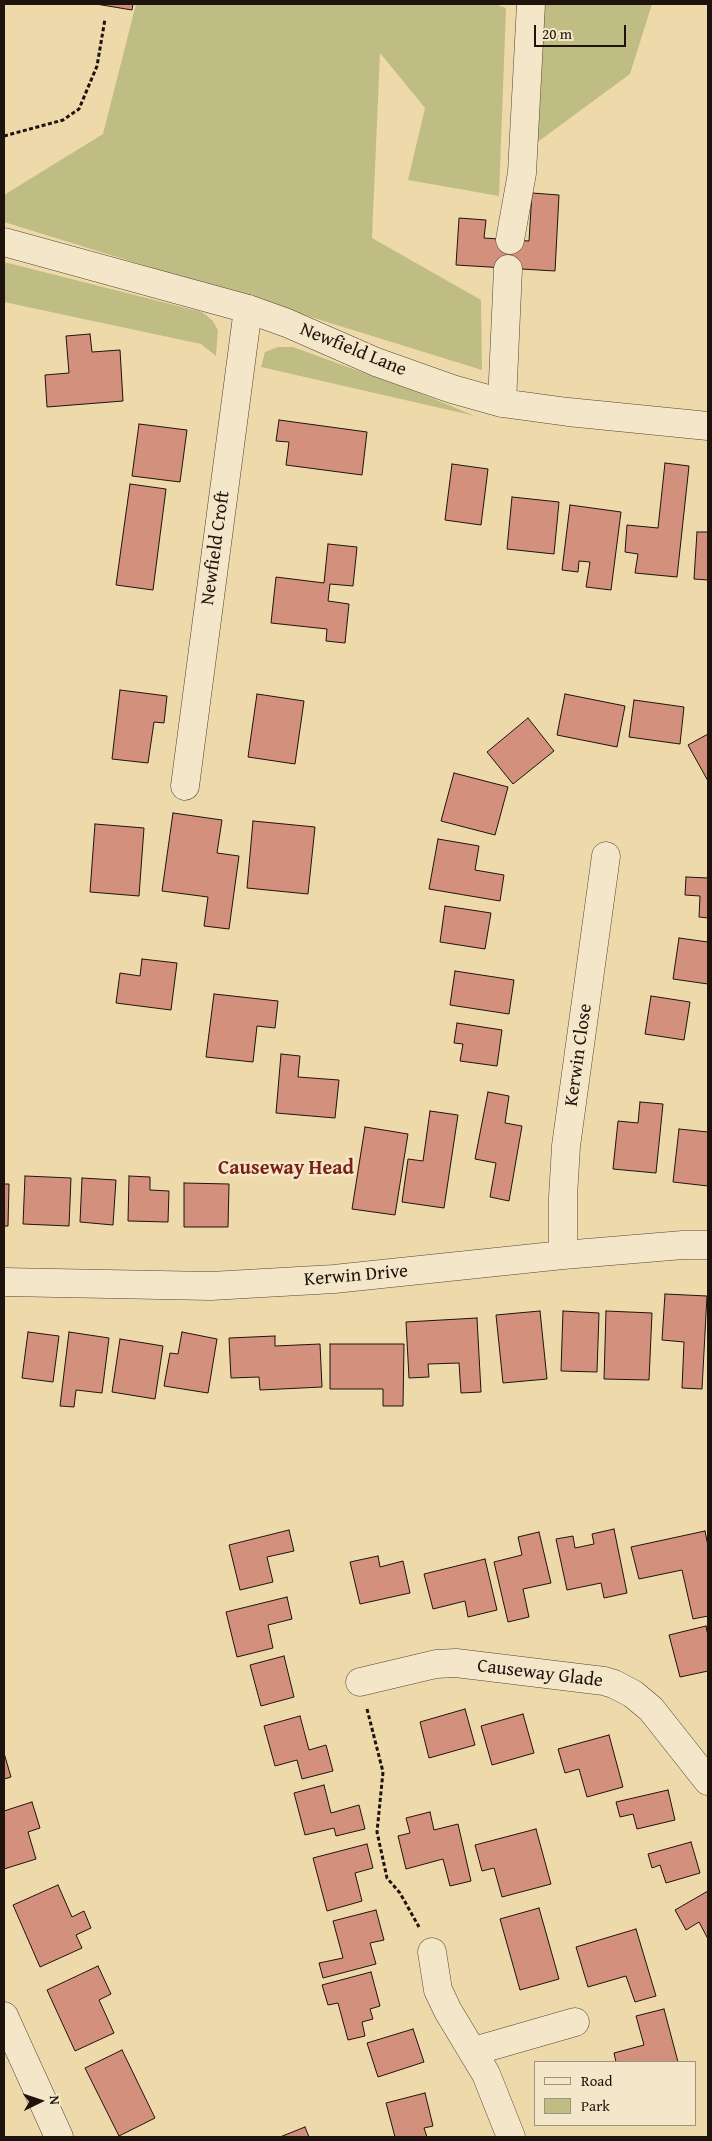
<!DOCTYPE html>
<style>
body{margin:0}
#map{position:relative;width:712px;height:2141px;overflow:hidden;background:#eed9ab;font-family:"Gentium Book Plus",serif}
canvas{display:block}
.frame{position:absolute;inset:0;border:5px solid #1f130e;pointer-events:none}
.legend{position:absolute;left:534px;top:2061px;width:162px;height:65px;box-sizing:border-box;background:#f4e6c8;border:1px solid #9f927e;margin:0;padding:6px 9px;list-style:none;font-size:15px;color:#1f130e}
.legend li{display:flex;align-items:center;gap:10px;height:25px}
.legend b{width:25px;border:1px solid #9f927e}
.north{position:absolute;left:15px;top:2076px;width:50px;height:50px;-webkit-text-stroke:4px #f4e6c8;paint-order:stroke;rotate:86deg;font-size:14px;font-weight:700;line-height:20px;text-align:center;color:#1f130e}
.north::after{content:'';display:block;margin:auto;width:18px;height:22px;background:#1f130e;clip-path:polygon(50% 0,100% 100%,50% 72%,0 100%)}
.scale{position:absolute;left:534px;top:25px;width:92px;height:22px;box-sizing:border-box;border:2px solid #1f130e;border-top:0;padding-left:6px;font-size:15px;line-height:18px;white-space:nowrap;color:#1f130e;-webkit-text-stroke:4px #f4e6c8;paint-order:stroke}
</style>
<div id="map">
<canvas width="712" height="2141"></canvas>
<div class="frame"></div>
<ul class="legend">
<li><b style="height:6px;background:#f4e6c8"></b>Road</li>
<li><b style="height:14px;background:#c0bd84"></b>Park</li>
</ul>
<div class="north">N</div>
<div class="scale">20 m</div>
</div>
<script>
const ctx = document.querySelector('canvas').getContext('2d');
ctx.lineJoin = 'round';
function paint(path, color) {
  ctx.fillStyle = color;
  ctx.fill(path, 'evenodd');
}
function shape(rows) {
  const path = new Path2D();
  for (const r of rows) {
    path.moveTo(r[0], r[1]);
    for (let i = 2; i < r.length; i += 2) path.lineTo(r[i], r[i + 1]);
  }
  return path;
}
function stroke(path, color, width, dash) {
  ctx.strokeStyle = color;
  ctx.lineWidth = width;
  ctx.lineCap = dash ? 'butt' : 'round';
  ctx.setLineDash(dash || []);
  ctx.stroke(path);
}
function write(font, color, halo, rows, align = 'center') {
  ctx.font = font + ' "Gentium Book Plus",serif';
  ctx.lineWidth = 5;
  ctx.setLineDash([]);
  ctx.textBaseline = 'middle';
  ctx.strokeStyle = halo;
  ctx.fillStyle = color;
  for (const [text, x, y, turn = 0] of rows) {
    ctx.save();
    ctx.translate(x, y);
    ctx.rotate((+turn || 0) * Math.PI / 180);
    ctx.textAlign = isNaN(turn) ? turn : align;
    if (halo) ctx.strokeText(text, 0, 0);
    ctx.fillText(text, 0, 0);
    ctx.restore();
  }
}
const green = shape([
 [136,4,495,4,506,8,499,196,408,180,425,108,380,53,372,238,481,300,482,370,4,222,4,195,103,134],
 [541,4,652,4,630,74,535,144],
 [4,262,202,312,212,320,218,330,216,356,201,344,4,302],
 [278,347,293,347,422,394,475,416,261,367,265,352]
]);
const building = shape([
 [96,4,133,4,132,10,96,4],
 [532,193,559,195,555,271,456,265,459,218,486,220,484,238,529,241,532,193],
 [90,334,92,352,120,350,123,401,47,407,45,375,69,373,66,336,90,334],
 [279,420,367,432,362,475,286,465,289,442,276,441,279,420],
 [139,424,187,430,180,482,132,476,139,424],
 [665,463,689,466,677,577,635,573,638,554,625,552,627,525,658,528,665,463],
 [452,464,488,469,481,525,445,520,452,464],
 [130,484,166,489,153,590,116,585,130,484],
 [512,497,559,502,554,554,507,549,512,497],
 [570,505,621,512,611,590,586,587,590,562,579,561,578,572,562,570,570,505],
 [697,532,708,532,708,580,694,579,697,532],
 [328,544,357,547,353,586,330,584,328,601,349,604,345,643,326,641,327,629,271,623,276,577,324,583,328,544],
 [120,690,167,696,164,723,154,722,148,763,112,759,120,690],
 [257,694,304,701,295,764,248,757,257,694],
 [565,694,625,706,617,747,557,735,565,694],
 [634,700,684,707,680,744,629,737,634,700],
 [528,718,554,751,513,784,487,752,528,718],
 [708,734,708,781,688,745,708,734],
 [454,773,508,787,495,835,441,821,454,773],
 [173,813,222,820,217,853,239,856,229,929,204,926,208,897,162,891,173,813],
 [253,821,315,827,308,894,247,888,253,821],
 [95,824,144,828,139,896,90,892,95,824],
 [438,839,479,846,475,870,504,875,500,901,429,889,438,839],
 [686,877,708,878,708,918,699,917,700,896,685,895,686,877],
 [445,906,491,913,485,949,440,942,445,906],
 [679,938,708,942,708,984,673,979,679,938],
 [142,959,177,963,171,1010,116,1003,120,973,140,976,142,959],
 [455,971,514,980,509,1014,450,1005,455,971],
 [214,994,278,1001,275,1028,257,1026,253,1062,206,1057,214,994],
 [651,996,690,1002,684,1040,645,1034,651,996],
 [457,1023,502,1030,497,1066,460,1061,463,1044,454,1043,457,1023],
 [281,1054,300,1056,298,1077,339,1080,335,1118,276,1113,281,1054],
 [488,1092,509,1096,505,1123,522,1126,509,1201,490,1197,496,1163,475,1159,488,1092],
 [640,1102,663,1104,656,1173,613,1169,618,1121,638,1123,640,1102],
 [430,1111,458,1115,444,1208,402,1202,408,1159,423,1161,430,1111],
 [365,1127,408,1134,395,1215,352,1209,365,1127],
 [679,1129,708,1132,708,1186,673,1182,679,1129],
 [25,1176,71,1178,69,1226,23,1224,25,1176],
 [129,1176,150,1177,150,1190,169,1191,168,1222,128,1221,129,1176],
 [82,1178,116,1180,113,1225,80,1222,82,1178],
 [184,1183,229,1184,228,1227,184,1227,184,1183],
 [4,1184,9,1184,8,1226,4,1226,4,1184],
 [665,1294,707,1296,702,1389,682,1388,684,1342,662,1340,665,1294],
 [540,1311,547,1379,503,1383,496,1315,540,1311],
 [563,1311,599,1313,597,1372,561,1371,563,1311],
 [606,1311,652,1313,649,1380,604,1379,606,1311],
 [477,1318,481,1392,461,1393,459,1363,428,1364,429,1377,409,1378,406,1322,477,1318],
 [28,1332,59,1336,53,1382,22,1378,28,1332],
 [69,1332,109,1338,102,1393,76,1390,74,1407,60,1406,69,1332],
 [182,1332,217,1339,208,1393,164,1386,170,1353,178,1354,182,1332],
 [275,1336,275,1346,320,1344,322,1387,260,1390,259,1377,231,1378,229,1338,275,1336],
 [120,1339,163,1346,155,1399,112,1392,120,1339],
 [330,1344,404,1344,403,1406,383,1406,383,1389,330,1389,330,1344],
 [614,1529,627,1593,604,1598,601,1583,567,1590,556,1539,573,1536,575,1548,594,1544,592,1534,614,1529],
 [289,1530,294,1551,267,1557,273,1582,240,1590,229,1545,289,1530],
 [705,1531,708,1546,708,1616,693,1619,682,1570,639,1579,631,1547,705,1531],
 [539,1532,551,1583,523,1589,529,1617,508,1622,494,1562,522,1555,518,1537,539,1532],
 [378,1556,380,1567,403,1561,410,1593,360,1604,350,1562,378,1556],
 [485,1559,497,1610,468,1617,465,1601,433,1609,424,1574,485,1559],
 [287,1597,292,1619,268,1625,273,1648,237,1657,226,1612,287,1597],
 [706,1626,708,1636,708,1671,680,1677,669,1635,706,1626],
 [284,1656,294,1697,261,1706,250,1665,284,1656],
 [465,1709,475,1745,429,1758,420,1722,465,1709],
 [523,1714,534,1753,492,1765,481,1726,523,1714],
 [300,1716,309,1750,326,1745,333,1771,302,1779,297,1760,275,1766,264,1726,300,1716],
 [609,1735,623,1787,587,1797,579,1769,565,1773,558,1749,609,1735],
 [4,1753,11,1777,4,1779,4,1753],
 [324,1785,331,1813,359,1805,365,1829,336,1836,334,1828,305,1835,294,1793,324,1785],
 [668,1790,675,1820,637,1829,633,1814,620,1817,616,1802,668,1790],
 [32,1802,40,1828,28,1832,36,1859,4,1869,4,1811,32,1802],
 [430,1812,434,1830,458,1824,471,1881,450,1886,443,1859,406,1869,398,1836,410,1833,406,1818,430,1812],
 [536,1829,551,1884,502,1897,494,1868,482,1871,475,1845,536,1829],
 [691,1842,700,1873,666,1883,660,1865,652,1868,648,1854,691,1842],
 [367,1844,373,1868,355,1873,362,1901,327,1911,313,1858,367,1844],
 [58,1885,72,1917,84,1911,91,1928,76,1935,82,1948,40,1967,13,1905,58,1885],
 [708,1891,708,1939,699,1922,686,1930,675,1910,708,1891],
 [539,1908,559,1979,520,1990,500,1919,539,1908],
 [376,1910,384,1940,370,1943,376,1964,323,1978,319,1963,343,1958,333,1921,376,1910],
 [636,1929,656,1996,635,2002,626,1976,588,1987,576,1947,636,1929],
 [98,1966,111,1994,99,2000,114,2033,75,2051,47,1990,98,1966],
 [371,1972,380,2006,370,2009,373,2019,362,2022,365,2036,348,2040,338,2003,328,2005,322,1985,371,1972],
 [664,2009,678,2062,616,2062,614,2053,644,2045,636,2016,664,2009],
 [413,2029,424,2062,378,2077,367,2043,413,2029],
 [122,2050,155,2118,119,2136,85,2068,122,2050],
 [425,2093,433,2126,424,2128,427,2137,395,2137,386,2103,425,2093],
 [305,2127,309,2137,280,2137,305,2127]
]);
const path = shape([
 [4,136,63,120,79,109,97,66,105,19],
 [367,1709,383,1772,377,1832,387,1878,400,1893,419,1927]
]);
const minor = shape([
 [510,240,522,173,531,4],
 [4,242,248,309,287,323,376,362,452,389,502,403,568,412,708,426],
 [502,403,508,269],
 [185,786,248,309],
 [563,1255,563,1197,566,1146,606,856],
 [4,1282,211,1286,334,1279,563,1255,683,1245,708,1245],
 [360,1682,436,1664,456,1663,604,1681,614,1684,633,1694,651,1709,708,1781],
 [432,1952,438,1990,448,2011,486,2074,511,2137],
 [4,2016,59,2137],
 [474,2051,575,2022]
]);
const streetNames = [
 ["Newfield Lane",353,350,22],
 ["Newfield Croft",216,548,-82],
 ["Kerwin Close",579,1055,-82],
 ["Kerwin Drive",356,1276,-5],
 ["Causeway Glade",540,1674,7]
];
const neighbourhoodNames = [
 ["Causeway Head",286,1169]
];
paint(green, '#c0bd84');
paint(building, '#d3907c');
stroke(building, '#1f130e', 1);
stroke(minor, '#534435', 29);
stroke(path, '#1f130e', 3, [4, 2.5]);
stroke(minor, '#f4e6c8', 28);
write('19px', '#1f130e', '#f4e6c8', streetNames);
write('bold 20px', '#7a1f14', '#f4e6c8', neighbourhoodNames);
</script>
